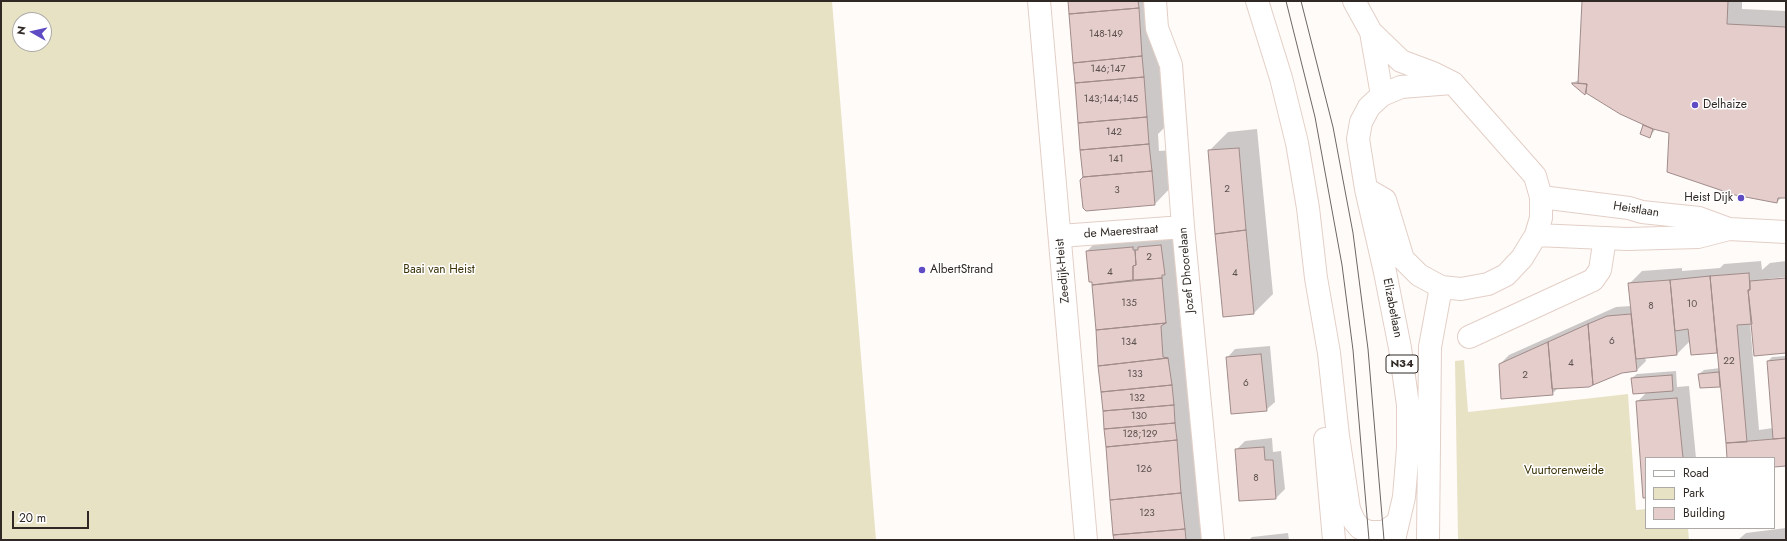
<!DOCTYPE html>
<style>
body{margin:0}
#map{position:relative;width:1787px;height:541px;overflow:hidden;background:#fffbf9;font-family:Jost,sans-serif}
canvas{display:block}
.frame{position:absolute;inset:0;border:2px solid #2f2824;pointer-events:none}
.legend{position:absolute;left:1645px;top:457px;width:130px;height:72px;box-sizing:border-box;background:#fff;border:1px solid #aca9a7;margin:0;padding:5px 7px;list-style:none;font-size:12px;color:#2f2824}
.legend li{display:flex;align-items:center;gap:8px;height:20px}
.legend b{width:20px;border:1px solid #aca9a7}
.north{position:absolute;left:12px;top:12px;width:40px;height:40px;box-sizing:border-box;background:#fff;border:1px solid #aca9a7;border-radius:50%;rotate:278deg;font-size:11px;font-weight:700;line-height:16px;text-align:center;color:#2f2824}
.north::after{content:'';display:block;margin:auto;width:14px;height:18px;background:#5f4cc5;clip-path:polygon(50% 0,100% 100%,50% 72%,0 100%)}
.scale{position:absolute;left:12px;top:511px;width:77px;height:18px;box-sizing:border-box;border:2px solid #2f2824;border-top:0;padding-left:5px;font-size:12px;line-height:14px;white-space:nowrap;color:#2f2824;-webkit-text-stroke:3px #fff;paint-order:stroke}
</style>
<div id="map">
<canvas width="1787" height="541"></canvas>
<div class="frame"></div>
<ul class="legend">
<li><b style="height:5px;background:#fff"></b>Road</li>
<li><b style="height:11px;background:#e8e2c5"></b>Park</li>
<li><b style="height:11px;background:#e4cdcb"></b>Building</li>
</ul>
<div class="north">N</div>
<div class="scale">20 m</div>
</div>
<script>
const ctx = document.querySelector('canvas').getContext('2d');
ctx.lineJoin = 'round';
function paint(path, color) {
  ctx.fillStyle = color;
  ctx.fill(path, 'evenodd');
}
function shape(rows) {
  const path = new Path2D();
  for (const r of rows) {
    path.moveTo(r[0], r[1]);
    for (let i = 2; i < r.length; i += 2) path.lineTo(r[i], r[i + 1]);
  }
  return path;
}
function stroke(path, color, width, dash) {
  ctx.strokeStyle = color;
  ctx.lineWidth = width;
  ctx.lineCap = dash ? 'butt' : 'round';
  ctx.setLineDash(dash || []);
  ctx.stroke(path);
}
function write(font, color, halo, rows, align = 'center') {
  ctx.font = font + ' Jost,sans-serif';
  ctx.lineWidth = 3;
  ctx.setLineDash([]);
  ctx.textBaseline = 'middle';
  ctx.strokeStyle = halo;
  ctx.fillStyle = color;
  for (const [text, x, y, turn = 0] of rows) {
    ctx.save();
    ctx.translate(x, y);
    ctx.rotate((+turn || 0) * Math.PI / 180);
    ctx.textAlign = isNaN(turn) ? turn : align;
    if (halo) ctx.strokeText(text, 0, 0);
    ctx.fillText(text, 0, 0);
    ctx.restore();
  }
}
const green = shape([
 [1,1,832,1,876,540,1,540],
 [20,20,44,20,44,44,20,44],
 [1464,360,1468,412,1628,394,1636,510,1646,509,1646,528,1688,528,1689,540,1458,540,1455,361]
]);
const shadow = shape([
 [1069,1,1159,1,1168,124,1158,134,1159,151,1172,150,1175,183,1155,204,1084,177],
 [1583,1,1742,1,1742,9,1786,11,1786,197,1782,197,1777,202,1671,132,1656,128,1650,137,1641,134,1645,124,1586,92,1585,93,1572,83,1579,80],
 [1257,129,1273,294,1254,313,1209,151,1228,132],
 [1180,227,1184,303,1179,308,1182,338,1187,339,1206,540,1115,540,1092,281,1087,251,1106,232],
 [1761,261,1762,270,1770,263,1786,261,1786,277,1767,279,1767,281,1786,279,1786,352,1752,323,1750,323,1759,430,1773,428,1768,361,1772,357,1786,356,1786,465,1774,466,1774,458,1728,458,1721,384,1719,386,1699,374,1704,370,1720,368,1718,351,1691,354,1690,341,1677,354,1645,357,1646,361,1637,370,1621,372,1559,387,1552,394,1500,364,1509,355,1616,307,1631,306,1629,284,1642,271,1682,268,1682,271,1720,268,1724,264],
 [1270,346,1275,402,1266,410,1227,358,1235,349],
 [1676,371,1677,387,1689,386,1696,458,1646,458,1646,497,1637,402,1647,392,1632,378,1637,374],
 [1272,438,1273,452,1281,451,1285,489,1276,498,1236,450,1245,441],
 [1786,528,1786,540,1738,540,1746,533],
 [1288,533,1289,540,1249,540,1252,537]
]);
const building = shape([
 [1068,1,1138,1,1139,8,1069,14,1068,1],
 [1582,1,1728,1,1727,24,1786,27,1786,198,1778,198,1777,203,1735,195,1667,172,1669,133,1653,129,1620,114,1586,93,1587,84,1578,83,1582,1],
 [1139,8,1142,56,1073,63,1069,14,1139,8],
 [1142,56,1144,77,1075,83,1073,63,1142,56],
 [1144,77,1147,117,1078,123,1075,83,1144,77],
 [1572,83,1587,84,1585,95,1572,84,1572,83],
 [1147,117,1149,144,1080,150,1078,123,1147,117],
 [1643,125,1653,129,1650,138,1640,134,1643,125],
 [1149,144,1152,171,1083,177,1080,150,1149,144],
 [1239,148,1246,230,1215,234,1208,150,1239,148],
 [1152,171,1155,205,1086,211,1083,208,1080,180,1083,177,1152,171],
 [1246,230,1254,314,1223,317,1215,234,1246,230],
 [1161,245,1165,275,1162,275,1162,278,1133,280,1133,266,1136,265,1135,250,1138,250,1138,247,1161,245],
 [1133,247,1133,250,1135,250,1136,265,1133,266,1133,280,1092,285,1092,282,1089,282,1086,251,1133,247],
 [1749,273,1750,290,1748,290,1752,324,1737,325,1747,442,1726,443,1710,276,1749,273],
 [1710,276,1717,353,1691,355,1688,329,1675,331,1670,280,1710,276],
 [1162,278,1166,323,1096,330,1092,285,1162,278],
 [1786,278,1786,353,1754,356,1748,290,1750,290,1750,281,1786,278],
 [1670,280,1677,355,1636,359,1628,283,1670,280],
 [1631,314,1637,371,1622,373,1593,385,1588,324,1607,316,1631,314],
 [1166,323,1161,326,1163,357,1168,358,1098,366,1096,330,1166,323],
 [1588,324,1593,385,1589,387,1552,389,1548,342,1588,324],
 [1548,342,1553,395,1501,399,1499,364,1548,342],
 [1261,354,1267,411,1231,414,1226,357,1261,354],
 [1168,358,1172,385,1101,392,1098,366,1168,358],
 [1786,359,1786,438,1773,439,1767,361,1786,359],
 [1719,372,1720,387,1700,388,1698,374,1719,372],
 [1672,375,1673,391,1633,394,1631,378,1672,375],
 [1172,385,1174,405,1103,411,1101,392,1172,385],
 [1677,398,1683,458,1646,458,1646,498,1643,498,1636,401,1677,398],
 [1174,405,1175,423,1104,429,1103,411,1174,405],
 [1175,423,1177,440,1106,447,1104,429,1175,423],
 [1786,438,1786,466,1774,467,1774,458,1727,458,1726,443,1786,438],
 [1177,440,1181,493,1110,500,1106,447,1177,440],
 [1264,447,1265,460,1273,460,1276,499,1239,501,1235,449,1264,447],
 [1181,493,1185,529,1113,535,1110,500,1181,493],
 [1185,529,1186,540,1114,540,1113,535,1185,529]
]);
const minor = shape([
 [1039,1,1086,540],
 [1155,1,1157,28,1171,65,1183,227,1213,540],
 [1257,1,1281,78,1297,143,1308,208,1316,278,1329,353,1338,436,1349,509,1354,521,1360,528,1369,532,1384,532,1397,523],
 [1060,236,1183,227],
 [1469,337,1593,280,1600,270,1605,238],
 [1325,439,1334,540]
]);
const major = shape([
 [1354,1,1371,32,1382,95],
 [1366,189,1385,200,1403,259,1419,275,1441,287,1461,289,1488,284,1506,275,1522,258,1536,235,1541,218,1541,197,1535,176,1453,83,1433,73,1401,61,1371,32],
 [1541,197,1629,208,1642,212,1699,218,1729,229,1786,232],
 [1536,235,1627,239,1698,237,1729,229],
 [1394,540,1404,497,1408,448,1408,405,1400,348,1385,272,1366,189,1358,139,1361,122,1369,107,1382,95,1401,87,1452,83],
 [1428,540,1430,347,1441,287]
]);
const tram = shape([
 [1286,1,1315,117,1342,265,1353,350,1369,540],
 [1301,1,1333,127,1353,233,1368,349,1384,540]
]);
const markers = [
 [1695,105,4,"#5f4cc5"],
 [1741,198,4,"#5f4cc5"],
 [922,270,4,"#5f4cc5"]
];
const numberNames = [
 ["148-149",1106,35],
 ["146;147",1108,70],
 ["143;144;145",1111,100],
 ["142",1114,133],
 ["141",1116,160],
 ["2",1227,190],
 ["3",1117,191],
 ["2",1149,258],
 ["4",1110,273],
 ["4",1235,274],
 ["135",1129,304],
 ["10",1692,305],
 ["8",1651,307],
 ["6",1612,342],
 ["134",1129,343],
 ["22",1729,362],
 ["4",1571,364],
 ["133",1135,375],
 ["2",1525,376],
 ["6",1246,384],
 ["132",1137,399],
 ["130",1139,417],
 ["128;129",1140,435],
 ["126",1144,470],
 ["8",1256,479],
 ["123",1147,514]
];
const shields = [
 [1402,364,32]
];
const shieldNames = [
 ["N34",1402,364]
];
const poiNames = [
 ["Delhaize",1703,105],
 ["Heist Dijk",1733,198,"right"],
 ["AlbertStrand",930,270]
];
const streetNames = [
 ["Heistlaan",1636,210,9],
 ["de Maerestraat",1121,232,-4],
 ["Jozef Dhoorelaan",1187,270,-95],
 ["Zeedijk-Heist",1063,271,-95],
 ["Elizabetlaan",1392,308,79]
];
const parkNames = [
 ["Baai van Heist",439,270],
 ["Vuurtorenweide",1564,471]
];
paint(green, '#e8e2c5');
paint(shadow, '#0003');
paint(building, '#e4cdcb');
stroke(building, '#a08b89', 1);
stroke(minor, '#e3cfc6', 24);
stroke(major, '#e3cfc6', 24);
stroke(minor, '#fff', 22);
stroke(major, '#fff', 22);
stroke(tram, '#6d6663', 1);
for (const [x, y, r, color] of markers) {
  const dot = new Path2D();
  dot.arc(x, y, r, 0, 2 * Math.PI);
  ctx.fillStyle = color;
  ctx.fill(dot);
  stroke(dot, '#fff', 1.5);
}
write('10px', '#5c514e', null, numberNames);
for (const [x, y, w] of shields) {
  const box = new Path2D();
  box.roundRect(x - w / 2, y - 9, w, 18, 3);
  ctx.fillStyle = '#fff';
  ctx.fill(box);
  stroke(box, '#2f2824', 1);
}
write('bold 11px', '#2f2824', null, shieldNames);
write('12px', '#2f2824', '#fff', poiNames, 'left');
write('12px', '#2f2824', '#fff', streetNames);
write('12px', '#3b3206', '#fff', parkNames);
</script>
